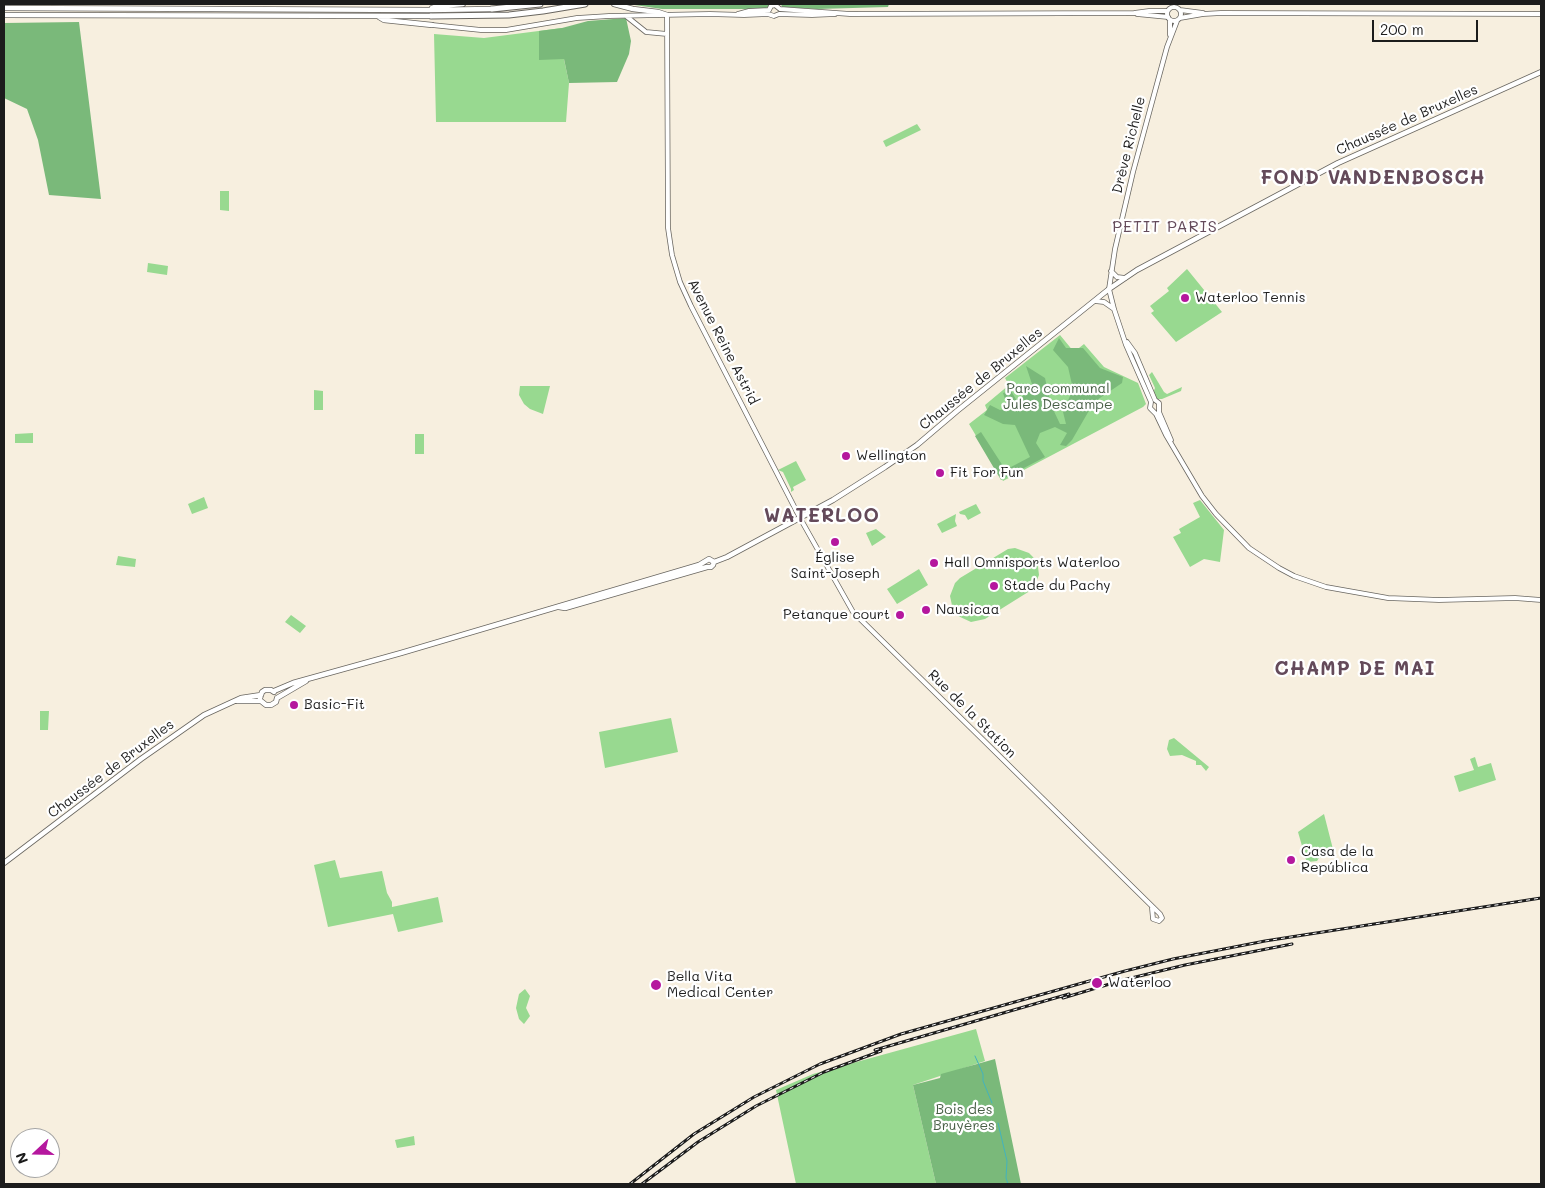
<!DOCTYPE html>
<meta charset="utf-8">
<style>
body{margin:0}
#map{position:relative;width:1545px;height:1188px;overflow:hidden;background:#f7efdf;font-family:Mali,sans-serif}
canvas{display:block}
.frame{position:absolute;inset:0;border:5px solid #1c1c1c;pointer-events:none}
.north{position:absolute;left:10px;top:1128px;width:50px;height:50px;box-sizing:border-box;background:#fff;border:1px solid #a4a4a4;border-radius:50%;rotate:249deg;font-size:14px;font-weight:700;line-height:20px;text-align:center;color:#1c1c1c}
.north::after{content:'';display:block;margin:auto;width:18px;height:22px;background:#b5179e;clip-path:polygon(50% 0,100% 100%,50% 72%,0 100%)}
.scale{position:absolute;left:1372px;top:20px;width:106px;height:22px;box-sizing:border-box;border:2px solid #1c1c1c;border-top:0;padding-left:6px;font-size:15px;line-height:18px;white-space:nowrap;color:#1c1c1c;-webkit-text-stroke:4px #fff;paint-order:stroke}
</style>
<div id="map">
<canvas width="1545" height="1188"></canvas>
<div class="frame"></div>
<div class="north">N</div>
<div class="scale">200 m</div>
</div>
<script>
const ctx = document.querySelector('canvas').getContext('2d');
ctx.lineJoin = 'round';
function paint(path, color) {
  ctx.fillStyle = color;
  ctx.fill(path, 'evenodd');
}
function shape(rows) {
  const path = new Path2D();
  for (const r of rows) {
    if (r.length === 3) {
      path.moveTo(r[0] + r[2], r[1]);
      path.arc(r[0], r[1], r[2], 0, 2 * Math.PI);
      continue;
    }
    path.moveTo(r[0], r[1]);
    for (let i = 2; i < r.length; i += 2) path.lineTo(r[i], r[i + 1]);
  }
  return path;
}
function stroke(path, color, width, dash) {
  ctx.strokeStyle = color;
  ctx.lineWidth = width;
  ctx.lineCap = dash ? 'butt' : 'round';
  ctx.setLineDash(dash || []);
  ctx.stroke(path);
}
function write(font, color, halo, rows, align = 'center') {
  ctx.font = font + ' Mali,sans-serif';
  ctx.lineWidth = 4.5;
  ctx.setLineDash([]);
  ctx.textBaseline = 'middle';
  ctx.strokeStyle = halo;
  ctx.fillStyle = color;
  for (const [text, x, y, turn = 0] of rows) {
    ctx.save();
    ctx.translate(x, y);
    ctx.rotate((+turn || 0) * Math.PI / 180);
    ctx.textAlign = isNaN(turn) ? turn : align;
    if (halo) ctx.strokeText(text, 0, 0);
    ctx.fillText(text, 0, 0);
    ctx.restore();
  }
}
const green = shape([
 [562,28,562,50,569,83,566,122,436,122,434,34,484,38],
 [917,124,921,130,886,147,883,141],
 [220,191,229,191,229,211,220,210],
 [148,263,168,266,167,275,147,272],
 [1187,269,1222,312,1176,342,1151,313,1154,311,1150,306,1169,291,1167,288],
 [1060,335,1074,352,1084,344,1104,367,1138,383,1146,404,1143,407,1003,481,969,424,987,410,985,405,1009,385,1005,378],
 [1152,372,1164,392,1167,394,1182,387,1181,391,1162,399,1157,399,1153,393,1155,388,1149,375],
 [520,386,550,386,543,414,530,409,524,404,519,395],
 [314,390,323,391,323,410,314,410],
 [33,433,33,443,15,443,15,434],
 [415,434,424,434,424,454,415,454],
 [796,461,806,480,793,487,794,490,791,492,791,489,783,472,778,470],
 [204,497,208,508,192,514,188,504],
 [1200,500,1224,530,1220,562,1204,559,1190,567,1173,537,1181,533,1179,529,1200,517,1193,503],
 [976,504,981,513,968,520,965,515,960,514,959,512],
 [956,514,955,521,957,526,942,533,937,524],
 [876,529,886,537,872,546,866,533],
 [1015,548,1029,553,1035,559,1038,567,1039,575,1033,589,985,619,971,622,958,616,953,610,950,596,955,583,960,578,1008,549],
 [118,556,136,559,135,567,116,565],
 [919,569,928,585,897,604,887,589],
 [291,615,306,626,300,633,285,622],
 [40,711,49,711,48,730,40,730],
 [671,718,678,752,605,768,599,732],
 [1174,738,1209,767,1206,771,1201,765,1196,765,1196,761,1182,755,1170,756,1167,749,1169,740],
 [1475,757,1478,767,1491,763,1496,780,1459,792,1454,776,1474,770,1470,759],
 [1324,814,1335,857,1330,855,1319,858,1317,861,1308,862,1306,860,1298,832],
 [335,860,340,878,382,871,387,893,392,902,392,907,438,897,443,922,398,932,393,914,328,927,314,865],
 [525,989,530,996,526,1008,530,1016,524,1024,519,1019,516,1008,519,994],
 [976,1029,985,1061,913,1085,936,1184,796,1184,776,1090,813,1074],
 [414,1136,415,1145,397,1148,395,1140]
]);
const forest = shape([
 [628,4,770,4,769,7,763,9,662,9],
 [781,4,889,4,888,7,817,9,782,7],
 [626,18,631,41,629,54,617,82,569,83,564,59,539,60,539,31,562,28,588,21],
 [79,22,101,199,49,195,38,140,27,109,4,98,4,23],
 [1059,338,1066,348,1083,348,1100,368,1123,377,1122,383,1094,402,1072,440,1066,446,1060,445,1067,433,1055,427,1040,433,1036,443,1045,457,1001,480,975,436,981,432,1003,466,1011,467,1030,457,1015,425,1003,424,984,415,990,405,1000,410,1008,408,1003,393,1011,391,1017,401,1033,387,1026,366,1045,378,1051,405,1060,424,1066,424,1063,412,1073,389,1068,367,1053,350],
 [995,1059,1021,1184,936,1184,913,1085,940,1078,941,1074]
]);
const stream = shape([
 [975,1056,983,1074,983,1081,992,1103],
 [998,1123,1007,1161,1006,1178,1008,1184]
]);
const tertiary = shape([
 [780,9,850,14,1134,13,1149,11,1167,11],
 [769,10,771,6,775,5,780,9],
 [738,14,749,11,769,10],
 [1137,14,1168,17],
 [667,15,668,228,672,255,680,282,691,306,800,518,853,612,1160,914,1162,918,1159,921,1153,919,1152,908],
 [626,16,646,32,667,34],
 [432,25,481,30,506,30,577,18,609,16,710,14,744,15,768,14,774,16,779,14,812,15,835,14]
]);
const secondary = shape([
 [1174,14,7],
 [1180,10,1203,13],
 [1180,18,1203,14,1221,13,1541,14],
 [1170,35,1170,20],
 [1111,271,1117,277,1125,278],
 [1095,301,1104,302,1114,309],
 [1127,342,1135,353,1155,400],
 [1155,400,1159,403,1159,412,1171,440],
 [1151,402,1150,408,1156,414,1166,435,1202,496,1216,514,1249,548,1279,568,1294,576,1326,587,1388,598,1439,600,1515,598,1541,600],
 [1151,402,1126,345,1114,309,1109,289,1115,249,1133,172,1167,47,1177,21]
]);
const primary = shape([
 [559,607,565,608,707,567,711,567,713,565,714,562],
 [274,691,293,683,401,653,699,565,709,559,714,562,727,557,833,500,885,467,917,445,957,411,1109,289,1137,270,1338,163,1541,72],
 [260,698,262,692,265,690,271,690,274,692],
 [237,701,261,701,266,705,271,705,276,702,277,698,306,681],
 [4,863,141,759,204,715,241,698,261,695]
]);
const trunk = shape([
 [614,4,633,9,658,12,667,15],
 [4,8,428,10,492,9],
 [432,8,438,6,463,4],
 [4,15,431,16],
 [379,17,384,20,432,25]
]);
const motorway = shape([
 [492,9,540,4],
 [431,16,509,15,543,11,585,4]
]);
const rail = shape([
 [1063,998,1123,980,1185,965,1292,944],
 [875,1050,1069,994],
 [630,1184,694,1134,754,1097,820,1064,901,1034,1125,971,1173,959,1265,941,1541,898],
 [642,1184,698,1142,756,1106,824,1072,881,1051]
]);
const markers = [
 [1185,298,5,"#b5179e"],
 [846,456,5,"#b5179e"],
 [940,473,5,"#b5179e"],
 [835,542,5,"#b5179e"],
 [934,563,5,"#b5179e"],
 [994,586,5,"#b5179e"],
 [926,610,5,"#b5179e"],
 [900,615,5,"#b5179e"],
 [294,705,5,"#b5179e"],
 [1291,860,5,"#b5179e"],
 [1097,983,6,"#b5179e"],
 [656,985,6,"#b5179e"]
];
const streetNames = [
 ["Chaussée de Bruxelles",1407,120,-24],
 ["Drève Richelle",1129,145,-76],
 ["Avenue Reine Astrid",723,342,63],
 ["Chaussée de Bruxelles",981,379,-39],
 ["Rue de la Station",972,714,45],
 ["Chaussée de Bruxelles",111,769,-37]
];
const poiNames = [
 ["Waterloo Tennis",1195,298],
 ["Wellington",856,456],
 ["Fit For Fun",950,473],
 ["Église",835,558,"center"],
 ["Saint-Joseph",835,574,"center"],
 ["Hall Omnisports Waterloo",944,563],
 ["Stade du Pachy",1004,586],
 ["Nausicaa",936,610],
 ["Petanque court",890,615,"right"],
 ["Basic-Fit",304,705],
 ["Casa de la",1301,852],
 ["República",1301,868],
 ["Bella Vita",667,977],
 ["Medical Center",667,993],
 ["Waterloo",1108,983]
];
const parkNames = [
 ["Parc communal",1058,389],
 ["Jules Descampe",1058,405],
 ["Bois des",964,1110],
 ["Bruyères",964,1126]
];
const quarterNames = [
 ["PETIT PARIS",1165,227]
];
const districtNames = [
 ["FOND VANDENBOSCH",1373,178],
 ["WATERLOO",822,516],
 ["CHAMP DE MAI",1355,669]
];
paint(green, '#98d990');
paint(forest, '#7ab97a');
stroke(stream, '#43b3bd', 1);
stroke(tertiary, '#696660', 5.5);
stroke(secondary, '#696660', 5.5);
stroke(primary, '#696660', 6);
stroke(trunk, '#696660', 6);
stroke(motorway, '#696660', 7);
stroke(tertiary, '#fff', 4);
stroke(secondary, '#fff', 4);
stroke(primary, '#fff', 4.5);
stroke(trunk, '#fff', 4.5);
stroke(motorway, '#fff', 5);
stroke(rail, '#1c1c1c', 3);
stroke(rail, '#fff', 1, [4]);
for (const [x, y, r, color] of markers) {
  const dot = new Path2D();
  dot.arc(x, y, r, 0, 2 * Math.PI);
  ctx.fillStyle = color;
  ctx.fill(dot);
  stroke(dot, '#fff', 2);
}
write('14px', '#1c1c1c', '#fff', streetNames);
write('14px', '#1c1c1c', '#fff', poiNames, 'left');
write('14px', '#475e45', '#fff', parkNames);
ctx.letterSpacing = '1px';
write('16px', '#644a5a', '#fff', quarterNames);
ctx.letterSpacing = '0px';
ctx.letterSpacing = '1px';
write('bold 19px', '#644a5a', '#fff', districtNames);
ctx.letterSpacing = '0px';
</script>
